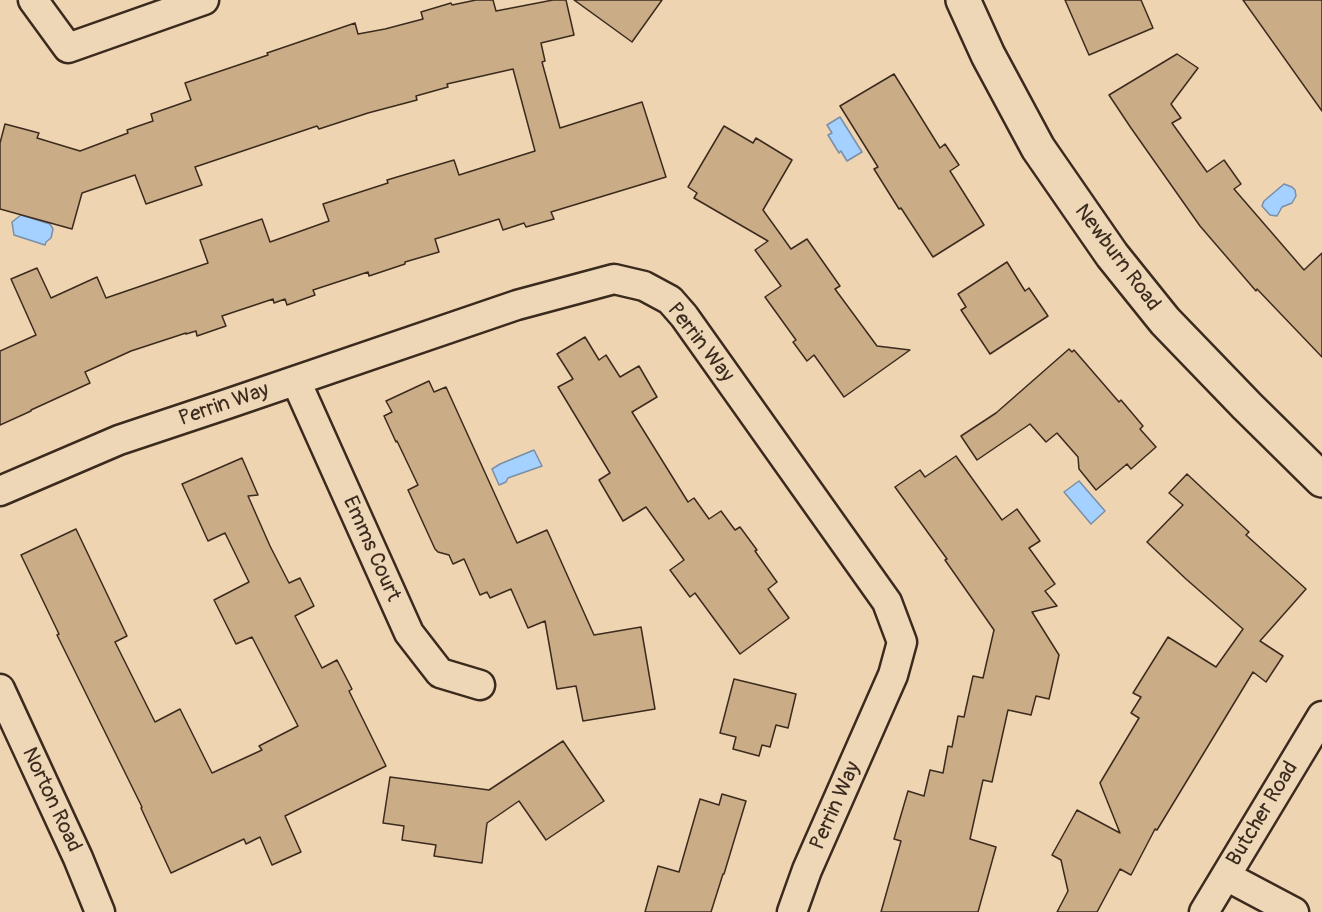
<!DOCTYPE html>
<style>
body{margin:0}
canvas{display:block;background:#eed4b0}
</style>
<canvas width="1322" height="912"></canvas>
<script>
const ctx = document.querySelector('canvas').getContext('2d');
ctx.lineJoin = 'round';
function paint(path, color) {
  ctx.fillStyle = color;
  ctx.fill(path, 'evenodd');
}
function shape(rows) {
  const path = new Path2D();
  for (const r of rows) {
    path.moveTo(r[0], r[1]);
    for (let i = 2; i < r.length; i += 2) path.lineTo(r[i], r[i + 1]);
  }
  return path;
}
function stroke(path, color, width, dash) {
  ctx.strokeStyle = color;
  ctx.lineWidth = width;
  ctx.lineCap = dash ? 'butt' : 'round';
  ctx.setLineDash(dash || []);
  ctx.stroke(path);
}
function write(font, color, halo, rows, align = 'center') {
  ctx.font = font + ' Pangolin,sans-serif';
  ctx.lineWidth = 6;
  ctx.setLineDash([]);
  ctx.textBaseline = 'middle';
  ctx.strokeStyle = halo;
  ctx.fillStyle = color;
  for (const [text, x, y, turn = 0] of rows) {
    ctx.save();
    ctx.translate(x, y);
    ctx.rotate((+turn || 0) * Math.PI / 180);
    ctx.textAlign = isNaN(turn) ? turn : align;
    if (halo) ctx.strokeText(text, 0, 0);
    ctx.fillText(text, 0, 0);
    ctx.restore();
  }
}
const water = shape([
 [840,117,862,152,847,161,841,151,839,153,828,135,832,133,827,125,840,117],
 [1284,184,1292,187,1295,190,1296,196,1292,203,1282,207,1277,216,1270,215,1262,206,1264,201,1284,184],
 [21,215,50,224,53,229,51,238,46,242,45,245,14,235,12,222,21,215],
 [534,450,542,466,508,478,506,482,499,485,492,469,500,464,534,450],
 [1079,481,1105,511,1091,524,1064,492,1079,481]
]);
const building = shape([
 [476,0,493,0,496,11,553,0,566,0,574,35,541,43,545,61,542,62,560,128,642,102,666,177,551,212,554,219,526,227,524,223,503,230,499,219,435,239,439,252,405,262,405,264,369,276,368,272,313,290,315,295,287,305,285,299,274,303,273,299,222,316,226,326,197,336,196,331,186,334,186,333,131,351,85,372,90,383,31,410,31,411,0,425,0,351,36,335,11,279,37,268,51,298,97,277,106,298,208,263,200,240,262,219,270,242,329,221,323,204,388,183,387,180,454,160,459,175,535,151,513,69,447,84,448,87,416,96,417,100,368,113,319,129,317,126,195,167,202,185,146,204,135,175,82,193,72,229,0,209,0,143,5,124,39,133,37,138,80,151,128,133,127,130,153,121,151,114,191,100,185,83,268,55,267,53,355,23,358,34,385,29,423,19,421,12,451,3,452,5,476,0],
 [574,0,662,0,632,42,574,0],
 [1065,0,1141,0,1153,28,1089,55,1065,0],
 [1243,0,1322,0,1322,111,1243,0],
 [1177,54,1198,68,1171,104,1181,118,1172,123,1207,172,1224,160,1241,184,1234,189,1304,270,1322,253,1322,357,1257,289,1256,291,1200,226,1131,128,1109,95,1177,54],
 [894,74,940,148,945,144,959,165,950,171,984,225,933,257,901,208,899,209,874,169,878,167,840,106,894,74],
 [724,126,753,143,756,138,792,160,763,210,791,249,807,239,840,286,835,289,877,346,910,350,844,397,814,355,807,361,793,342,796,340,765,297,781,286,755,250,768,241,694,198,697,193,688,187,724,126],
 [1007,262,1025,291,1029,288,1048,316,990,354,961,310,966,307,958,294,1007,262],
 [585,337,599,360,606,355,620,377,639,366,657,397,632,412,688,502,694,498,709,519,721,511,735,530,740,527,757,550,755,551,777,582,768,589,789,618,740,654,695,593,690,597,670,570,684,560,646,507,623,521,599,480,610,473,558,387,573,379,557,354,585,337],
 [1069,349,1072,352,1074,350,1119,402,1121,400,1143,426,1140,429,1156,447,1131,469,1127,464,1096,490,1079,469,1078,457,1057,433,1046,442,1030,424,977,460,961,436,996,413,1069,349],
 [429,381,434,392,446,387,517,543,547,530,594,635,641,627,655,709,583,721,576,686,557,689,545,621,528,628,511,589,490,598,487,592,480,595,464,559,453,564,449,555,438,552,435,549,408,490,418,485,397,441,396,442,384,416,392,412,386,401,429,381],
 [956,456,1002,520,1017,509,1040,541,1029,548,1055,584,1045,591,1057,606,1032,612,1059,655,1049,699,1036,696,1031,715,1008,710,992,782,983,780,970,839,996,847,978,912,881,912,901,841,894,839,908,791,924,796,930,770,943,773,948,746,952,747,958,716,964,717,973,676,983,678,994,630,945,560,947,559,895,487,920,470,925,477,956,456],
 [242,458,258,495,248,496,270,546,289,583,300,578,314,606,295,616,322,668,337,660,352,689,349,691,386,766,285,816,301,852,272,865,260,837,246,844,244,839,171,873,141,808,142,807,57,635,59,634,21,555,76,529,127,636,115,642,155,722,180,709,212,773,262,750,259,746,298,726,252,637,236,644,214,600,249,582,225,533,208,541,182,484,242,458],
 [1187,474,1249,532,1246,535,1306,589,1260,641,1283,656,1266,682,1253,672,1157,830,1155,829,1131,875,1120,869,1097,912,1057,912,1068,891,1061,860,1052,855,1077,810,1120,833,1100,783,1139,718,1131,713,1141,697,1133,693,1168,637,1216,667,1243,629,1186,579,1147,542,1183,505,1169,493,1187,474],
 [734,679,796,694,788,728,776,725,770,747,762,745,759,756,733,749,736,737,720,733,734,679],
 [563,741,604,801,546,840,519,801,487,823,482,863,434,856,436,845,402,840,404,826,383,823,390,777,489,790,563,741],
 [722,794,746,801,724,874,723,874,711,912,645,912,658,866,679,872,700,799,719,805,722,794]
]);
const minor = shape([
 [33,0,68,48,204,0],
 [296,381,409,633,440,673,480,685],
 [0,491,119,440,230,403,517,305,614,279,644,286,670,300,684,316,887,602,902,642,893,675,807,870,792,912],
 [0,689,78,858,100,912],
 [1226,876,1294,912],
 [1204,912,1322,716]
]);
const tertiary = shape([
 [963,0,988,55,1038,148,1112,255,1165,321,1247,406,1322,480]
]);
const streetNames = [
 ["Newburn Road",1117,258,53],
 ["Perrin Way",700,343,52],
 ["Perrin Way",224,405,-19],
 ["Emms Court",371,549,66],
 ["Norton Road",51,800,65],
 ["Perrin Way",836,806,-66],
 ["Butcher Road",1263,814,-59]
];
paint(water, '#a4d1ff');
stroke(water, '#7a8ea5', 1.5);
paint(building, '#caad86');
stroke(building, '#3b2a1e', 1.5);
stroke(minor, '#3b2a1e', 33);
stroke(tertiary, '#3b2a1e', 38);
stroke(minor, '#eed7b7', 28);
stroke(tertiary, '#eed7b7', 33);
write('21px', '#3b2a1e', '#eed7b7', streetNames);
</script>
